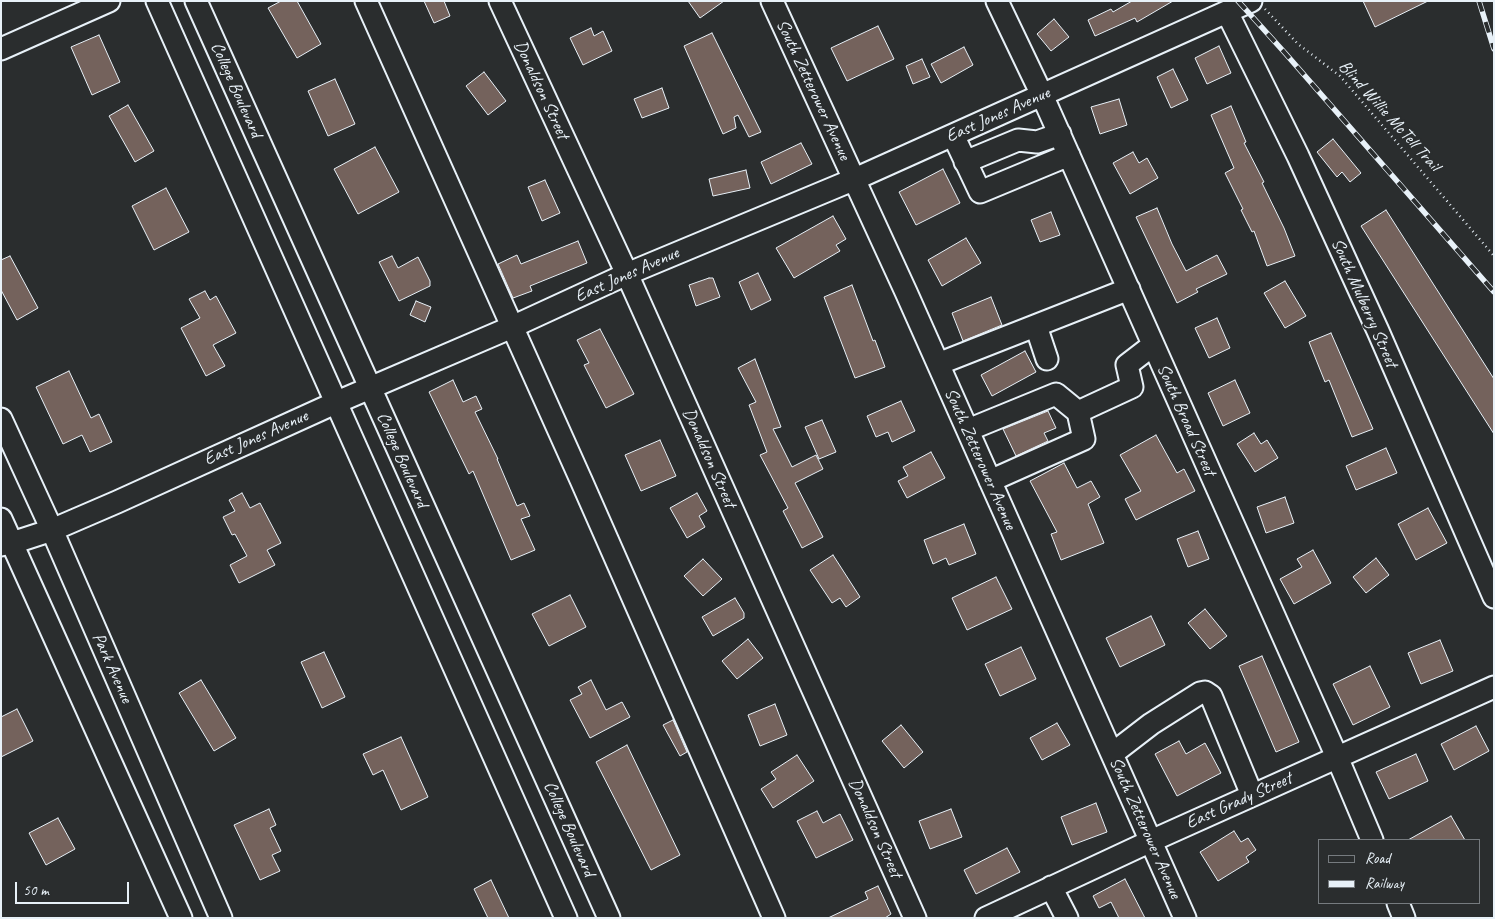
<!DOCTYPE html>
<style>
body{margin:0}
#map{position:relative;width:1495px;height:919px;overflow:hidden;background:#2a2d2e;font-family:Caveat,sans-serif}
canvas{display:block}
.frame{position:absolute;inset:0;border:2px solid #e8f1f8;pointer-events:none}
.legend{position:absolute;left:1318px;top:839px;width:162px;height:65px;box-sizing:border-box;background:#2a2d2e;border:1px solid #767b7f;margin:0;padding:6px 9px;list-style:none;font-size:15px;color:#e8f1f8}
.legend li{display:flex;align-items:center;gap:10px;height:25px}
.legend b{width:25px;border:1px solid #767b7f}
.scale{position:absolute;left:15px;top:882px;width:114px;height:22px;box-sizing:border-box;border:2px solid #e8f1f8;border-top:0;padding-left:6px;font-size:15px;line-height:18px;white-space:nowrap;color:#e8f1f8;-webkit-text-stroke:4px #2a2d2e;paint-order:stroke}
</style>
<div id="map">
<canvas width="1495" height="919"></canvas>
<div class="frame"></div>
<ul class="legend">
<li><b style="height:6px;background:#2a2d2e"></b>Road</li>
<li><b style="height:6px;background:#e8f1f8"></b>Railway</li>
</ul>
<div class="scale">50 m</div>
</div>
<script>
const ctx = document.querySelector('canvas').getContext('2d');
ctx.lineJoin = 'round';
function paint(path, color) {
  ctx.fillStyle = color;
  ctx.fill(path, 'evenodd');
}
function shape(rows) {
  const path = new Path2D();
  for (const r of rows) {
    path.moveTo(r[0], r[1]);
    for (let i = 2; i < r.length; i += 2) path.lineTo(r[i], r[i + 1]);
  }
  return path;
}
function stroke(path, color, width, dash) {
  ctx.strokeStyle = color;
  ctx.lineWidth = width;
  ctx.lineCap = dash ? 'butt' : 'round';
  ctx.setLineDash(dash || []);
  ctx.stroke(path);
}
function write(font, color, halo, rows, align = 'center') {
  ctx.font = font + ' Caveat,sans-serif';
  ctx.lineWidth = 4;
  ctx.setLineDash([]);
  ctx.textBaseline = 'middle';
  ctx.strokeStyle = halo;
  ctx.fillStyle = color;
  for (const [text, x, y, turn = 0] of rows) {
    ctx.save();
    ctx.translate(x, y);
    ctx.rotate((+turn || 0) * Math.PI / 180);
    ctx.textAlign = isNaN(turn) ? turn : align;
    if (halo) ctx.strokeText(text, 0, 0);
    ctx.fillText(text, 0, 0);
    ctx.restore();
  }
}
const building = shape([
 [281,1,297,1,321,44,297,58,268,8,281,1],
 [424,1,444,1,450,16,434,23,424,1],
 [688,1,724,1,700,18,688,1],
 [1132,1,1173,1,1137,22,1135,18,1095,36,1088,20,1111,9,1113,12,1132,1],
 [1363,1,1428,1,1375,27,1363,1],
 [1054,19,1069,37,1051,51,1037,34,1054,19],
 [878,26,894,59,847,81,831,48,878,26],
 [591,28,594,36,603,31,612,51,583,65,570,38,591,28],
 [712,33,761,132,749,137,738,115,734,117,736,128,723,134,684,46,712,33],
 [99,35,120,82,92,95,71,47,99,35],
 [1219,46,1231,73,1207,84,1195,58,1219,46],
 [964,47,973,65,941,83,931,64,964,47],
 [922,59,930,77,913,84,906,66,922,59],
 [1173,69,1188,100,1171,108,1157,77,1173,69],
 [484,72,506,101,488,115,466,86,484,72],
 [335,79,355,124,328,136,308,91,335,79],
 [662,88,669,108,642,118,634,99,662,88],
 [1119,99,1127,125,1100,134,1091,107,1119,99],
 [128,105,154,151,135,162,109,116,128,105],
 [1231,106,1246,142,1244,143,1264,182,1262,183,1284,228,1295,256,1267,266,1254,231,1252,232,1241,210,1243,209,1225,173,1234,168,1211,115,1231,106],
 [1333,139,1361,173,1350,182,1342,172,1337,177,1317,152,1333,139],
 [801,143,812,164,771,184,761,162,801,143],
 [375,147,399,192,358,214,334,169,375,147],
 [1133,152,1139,163,1147,158,1158,178,1130,194,1113,163,1133,152],
 [943,169,960,203,916,225,899,192,943,169],
 [746,170,750,188,713,196,709,179,746,170],
 [545,180,560,213,542,221,528,187,545,180],
 [166,188,189,232,154,250,132,206,166,188],
 [1157,208,1172,244,1186,271,1217,255,1227,274,1196,289,1198,292,1177,303,1136,217,1157,208],
 [1386,210,1494,379,1494,434,1361,226,1386,210],
 [1051,212,1060,235,1040,242,1031,220,1051,212],
 [833,216,846,239,836,245,840,251,794,278,776,248,833,216],
 [966,238,981,263,942,286,928,260,966,238],
 [578,241,587,263,530,286,532,291,513,298,498,264,517,255,521,264,578,241],
 [10,256,38,308,17,320,1,290,1,260,10,256],
 [392,256,398,268,418,257,430,281,430,286,399,301,379,262,392,256],
 [758,273,771,300,751,310,739,282,758,273],
 [709,278,713,278,720,297,696,306,689,285,709,278],
 [1285,281,1306,316,1285,328,1264,293,1285,281],
 [852,285,873,341,875,340,885,367,855,378,824,297,852,285],
 [205,291,210,300,216,296,236,333,213,345,225,366,206,376,181,328,200,318,189,299,205,291],
 [991,297,1002,325,963,341,952,313,991,297],
 [416,301,431,307,425,322,410,315,416,301],
 [1217,318,1230,348,1209,358,1195,328,1217,318],
 [600,329,634,394,606,408,584,365,589,363,577,340,600,329],
 [1331,333,1373,429,1352,437,1329,380,1325,382,1309,342,1331,333],
 [1025,351,1036,372,992,396,981,375,1025,351],
 [755,359,781,427,773,429,792,467,816,455,823,469,795,483,823,537,802,548,783,511,788,508,760,455,767,452,749,405,756,402,738,368,755,359],
 [69,371,91,418,99,414,112,442,90,452,82,435,63,444,36,387,69,371],
 [453,380,463,402,476,396,482,409,475,412,498,459,497,459,517,506,524,503,530,516,521,519,535,550,511,560,473,471,469,474,429,392,453,380],
 [1235,380,1250,413,1223,426,1208,393,1235,380],
 [901,401,915,431,892,442,888,432,876,437,867,416,901,401],
 [1048,411,1056,428,1044,433,1048,441,1016,456,1003,429,1048,411],
 [822,420,836,452,819,459,805,427,822,420],
 [1254,433,1261,444,1267,440,1278,458,1255,472,1237,444,1254,433],
 [1156,435,1177,473,1184,469,1195,491,1136,520,1125,499,1141,491,1120,455,1156,435],
 [660,440,676,476,641,491,625,455,660,440],
 [1386,448,1397,473,1356,490,1346,466,1386,448],
 [931,452,945,478,907,498,898,481,908,476,903,467,931,452],
 [1064,463,1077,488,1091,481,1100,497,1088,504,1104,543,1061,560,1051,534,1057,532,1030,481,1064,463],
 [242,493,250,508,260,503,281,543,267,550,275,565,239,583,230,565,247,556,235,534,232,535,223,517,235,511,229,500,242,493],
 [697,493,707,511,699,516,705,527,687,538,670,508,697,493],
 [1285,497,1294,523,1266,533,1257,507,1285,497],
 [1428,508,1447,543,1416,560,1398,524,1428,508],
 [964,524,976,554,949,565,946,558,933,564,924,540,964,524],
 [1198,531,1209,559,1188,567,1177,539,1198,531],
 [1313,550,1331,583,1294,604,1280,579,1302,567,1297,559,1313,550],
 [833,555,860,597,846,607,840,598,832,603,810,570,833,555],
 [1376,558,1389,575,1366,593,1353,577,1376,558],
 [703,559,722,579,703,596,684,576,703,559],
 [996,577,1012,609,967,630,952,598,996,577],
 [570,595,586,627,549,646,532,614,570,595],
 [735,598,744,613,744,618,713,636,702,617,735,598],
 [1205,609,1227,636,1210,649,1188,623,1205,609],
 [1151,616,1165,645,1120,667,1106,638,1151,616],
 [748,639,763,658,737,679,722,661,748,639],
 [1440,640,1453,671,1421,684,1408,653,1440,640],
 [1021,647,1036,679,1000,696,985,664,1021,647],
 [324,652,345,697,322,708,301,662,324,652],
 [1262,656,1299,742,1276,752,1239,666,1262,656],
 [1370,666,1390,707,1353,725,1333,684,1370,666],
 [201,680,236,738,214,751,179,693,201,680],
 [591,680,606,710,622,702,630,717,590,738,570,700,582,694,578,687,591,680],
 [775,704,787,735,760,746,748,715,775,704],
 [17,709,33,741,1,757,1,717,17,709],
 [673,720,687,752,680,756,663,725,673,720],
 [1057,723,1070,745,1042,760,1030,738,1057,723],
 [901,725,923,752,904,768,882,741,901,725],
 [1476,726,1489,751,1454,770,1441,744,1476,726],
 [401,737,428,797,401,810,383,770,373,775,363,754,401,737],
 [1179,741,1186,754,1205,743,1221,773,1177,796,1155,754,1179,741],
 [627,745,680,855,651,870,596,762,627,745],
 [1416,754,1428,781,1389,799,1376,772,1416,754],
 [797,755,814,781,773,808,761,789,776,779,771,772,797,755],
 [1096,803,1107,832,1072,845,1061,817,1096,803],
 [269,809,276,825,270,828,281,851,272,855,280,871,260,880,234,825,269,809],
 [951,809,962,837,930,849,919,821,951,809],
 [817,811,823,823,840,814,853,840,816,858,797,821,817,811],
 [1451,816,1465,840,1408,840,1451,816],
 [58,818,75,849,46,865,29,833,58,818],
 [1234,831,1241,842,1248,838,1256,850,1246,857,1249,862,1218,881,1200,852,1234,831],
 [1007,848,1020,872,976,894,964,870,1007,848],
 [1125,879,1145,918,1119,918,1111,902,1099,908,1093,896,1125,879],
 [491,880,509,918,488,918,474,889,491,880],
 [878,886,891,914,885,918,828,918,868,899,865,892,878,886]
]);
const path = shape([
 [1265,9,1298,44,1340,76,1494,256]
]);
const minor = shape([
 [157,1,566,918],
 [196,1,609,918],
 [366,1,581,480,774,918],
 [500,1,627,274,915,918],
 [772,1,906,292,1185,918],
 [997,1,1042,95,1337,757,1372,840],
 [1227,12,1298,156,1378,331,1494,597],
 [1,49,109,1],
 [953,135,980,192,1069,155],
 [965,162,1018,140,1037,142,1060,134],
 [1036,326,1047,359],
 [938,364,1129,289],
 [1,419,52,530,221,918],
 [968,430,1056,394,1078,412],
 [990,481,1084,439,1078,412,1132,387,1127,365,1153,345],
 [1,519,181,918],
 [1,545,12,543,52,530,117,502,335,403,512,327,627,274,855,179,1251,1],
 [1112,754,1151,724,1200,693,1205,692,1211,696,1252,795],
 [1051,887,1067,918],
 [1398,903,1404,918],
 [986,918,1151,841,1494,687]
]);
const rail = shape([
 [1238,1,1285,53,1494,292],
 [1479,1,1494,49]
]);
const streetNames = [
 ["College Boulevard",236,90,66],
 ["Donaldson Street",541,90,65],
 ["South Zetterower Avenue",813,90,65],
 ["East Jones Avenue",998,115,-24],
 ["Blind Willie McTell Trail",1389,116,48],
 ["East Jones Avenue",627,275,-24],
 ["South Mulberry Street",1364,303,66],
 ["South Broad Street",1186,420,66],
 ["East Jones Avenue",256,438,-24],
 ["Donaldson Street",709,458,66],
 ["South Zetterower Avenue",980,459,66],
 ["College Boulevard",402,460,66],
 ["Park Avenue",112,668,66],
 ["East Grady Street",1239,801,-24],
 ["Donaldson Street",875,828,66],
 ["South Zetterower Avenue",1145,828,66],
 ["College Boulevard",569,829,66]
];
paint(building, '#74625c');
stroke(building, '#e8f1f8', 1);
stroke(minor, '#e8f1f8', 25);
stroke(path, '#e8f1f8', 2.5, [1, 4]);
stroke(minor, '#2a2d2e', 21);
stroke(rail, '#e8f1f8', 5.5);
stroke(rail, '#2a2d2e', 4, [11]);
write('18px', '#e8f1f8', '#2a2d2e', streetNames);
</script>
